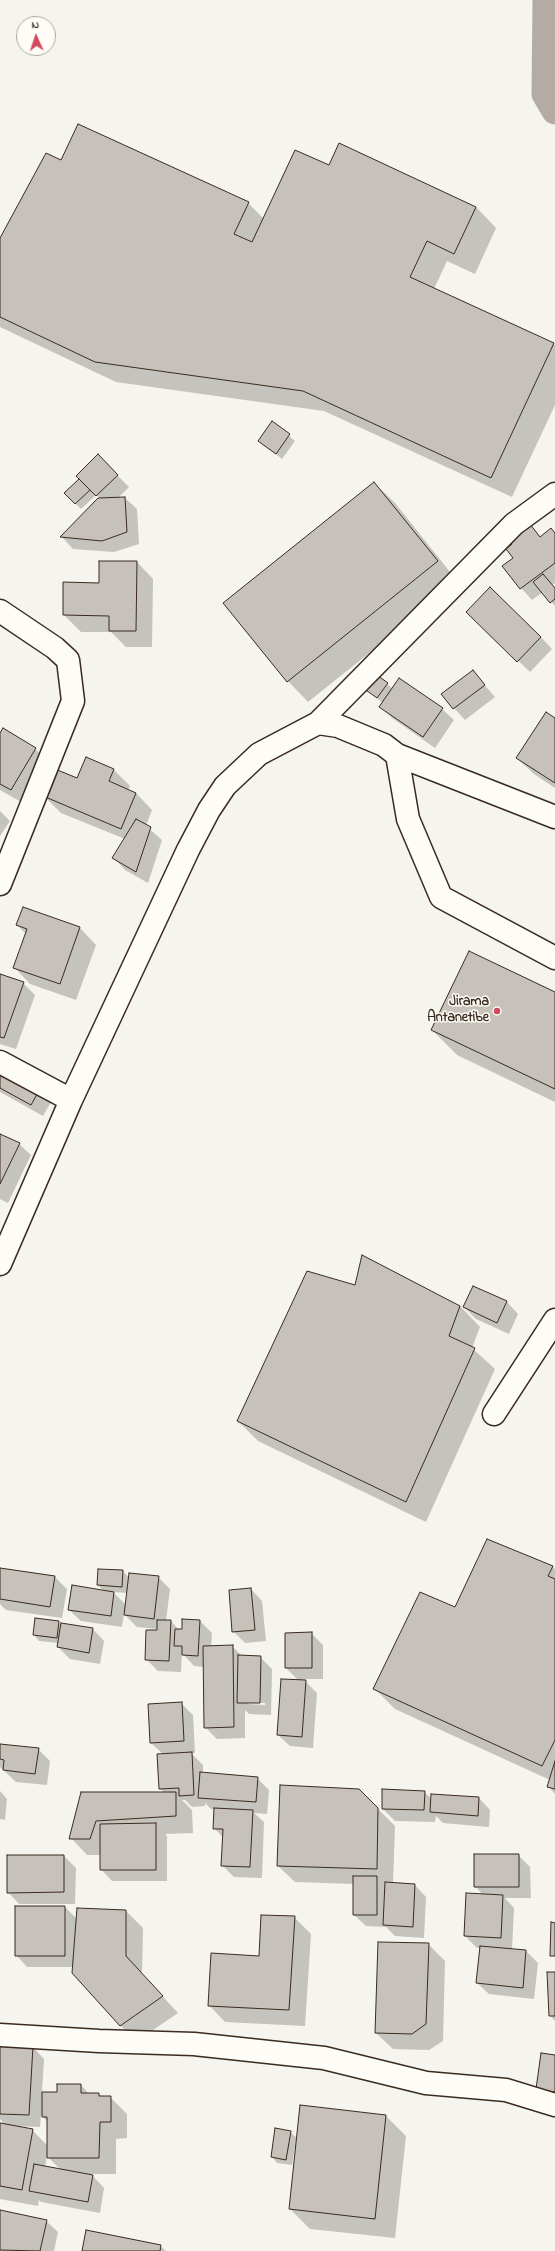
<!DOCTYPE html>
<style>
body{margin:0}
#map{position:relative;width:555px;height:2251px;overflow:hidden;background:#f5f4ee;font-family:"Indie Flower",sans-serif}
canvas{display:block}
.north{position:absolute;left:16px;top:16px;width:40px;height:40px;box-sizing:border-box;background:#fdfcf7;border:1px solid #afa8a0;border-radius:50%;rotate:357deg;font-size:11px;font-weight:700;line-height:16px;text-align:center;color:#3b2a1e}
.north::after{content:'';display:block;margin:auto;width:14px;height:18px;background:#d1495b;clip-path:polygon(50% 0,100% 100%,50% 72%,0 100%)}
</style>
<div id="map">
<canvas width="555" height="2251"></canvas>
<div class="north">N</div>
</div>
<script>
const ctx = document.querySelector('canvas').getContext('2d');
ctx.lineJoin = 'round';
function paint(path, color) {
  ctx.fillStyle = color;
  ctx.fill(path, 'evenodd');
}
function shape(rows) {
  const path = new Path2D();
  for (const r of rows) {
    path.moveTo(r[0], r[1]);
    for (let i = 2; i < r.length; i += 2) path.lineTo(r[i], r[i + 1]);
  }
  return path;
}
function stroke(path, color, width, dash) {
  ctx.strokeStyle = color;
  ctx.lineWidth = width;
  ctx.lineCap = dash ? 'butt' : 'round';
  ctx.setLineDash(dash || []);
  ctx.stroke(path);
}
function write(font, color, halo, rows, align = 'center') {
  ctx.font = font + ' "Indie Flower",sans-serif';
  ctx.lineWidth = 3;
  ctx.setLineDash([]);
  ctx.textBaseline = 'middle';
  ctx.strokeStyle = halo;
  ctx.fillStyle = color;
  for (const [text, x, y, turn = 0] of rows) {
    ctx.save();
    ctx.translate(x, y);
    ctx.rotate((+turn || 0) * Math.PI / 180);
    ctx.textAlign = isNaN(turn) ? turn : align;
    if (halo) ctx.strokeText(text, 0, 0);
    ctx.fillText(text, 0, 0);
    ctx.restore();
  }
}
const shadow = shape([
 [340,145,476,207,496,228,475,274,447,261,434,289,555,345,555,405,512,497,324,411,116,382,0,327,0,240,62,162,248,203,264,219,330,166],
 [272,422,295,441,282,459,259,441],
 [98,456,129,487,118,498,125,498,137,509,139,544,114,552,73,549,62,537,100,498,96,495,81,509,75,503,81,479],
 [374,483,395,503,458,582,308,702,288,681],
 [530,525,541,537,555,533,555,583,552,585,555,588,555,606,543,592,532,600,521,588,514,544],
 [137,562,153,579,152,647,126,647,111,632,81,632,64,615,64,583,100,584],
 [479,623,541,637,552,649,530,672],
 [473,672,495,697,465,720,454,708],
 [387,684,393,689,442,709,454,720,435,748,392,718,381,707,383,703,365,688],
 [555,719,555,788,534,774,517,758],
 [0,735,35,749,52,765,28,806,0,790],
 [114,770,130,786,128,790,136,793,152,810,146,826,162,840,148,883,125,870,114,858,125,839,61,813,44,796,78,779],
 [0,811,10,821,0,836],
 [23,908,80,928,96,945,76,1000,30,984,14,967,26,934,17,925],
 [0,975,23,983,35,995,16,1049,0,1044],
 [555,994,555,1102,457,1055,432,1030],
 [0,1068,51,1102,43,1116,0,1092],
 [0,1135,19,1144,31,1155,8,1203,0,1199],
 [507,1302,518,1314,509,1334,476,1319,464,1307],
 [460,1306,480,1327,472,1348,495,1369,426,1522,258,1441,238,1421],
 [552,1566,555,1569,555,1794,548,1786,550,1780,395,1709,374,1688,456,1608],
 [0,1569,55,1577,67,1589,62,1618,6,1610,0,1604],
 [123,1571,129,1578,158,1577,170,1589,166,1621,171,1621,179,1630,182,1630,183,1620,200,1621,212,1633,211,1647,232,1646,243,1657,260,1657,272,1669,271,1715,249,1714,245,1710,245,1738,217,1739,205,1727,204,1667,194,1666,182,1653,181,1672,158,1671,146,1659,158,1629,137,1627,124,1614,122,1627,81,1621,69,1610,104,1591,98,1585],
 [113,1592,128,1593,126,1605],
 [248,1702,265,1703,265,1705,248,1704],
 [251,1589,262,1601,266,1641,245,1643,233,1631],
 [58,1622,62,1625,93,1629,104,1641,100,1664,70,1659,58,1647,59,1643,39,1641,34,1635],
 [311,1633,323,1645,323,1679,303,1679,317,1693,313,1748,290,1746,278,1735,299,1681,286,1668],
 [181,1703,193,1715,195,1753,191,1753,203,1765,203,1774,257,1778,269,1790,267,1814,254,1813,264,1822,262,1878,234,1877,222,1865,223,1837,214,1828,215,1809,211,1809,205,1803,205,1806,192,1807,185,1800,182,1800,192,1810,193,1833,165,1834,167,1836,167,1881,112,1881,101,1869,101,1855,87,1855,71,1838,82,1793,165,1793,160,1789,164,1755,151,1743],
 [0,1745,38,1749,50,1761,47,1785,16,1782,0,1767],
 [359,1790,395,1826,393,1884,415,1885,426,1897,424,1938,395,1936,386,1927,366,1926,354,1915,354,1884,295,1882,278,1866],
 [0,1791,7,1799,5,1820,0,1819],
 [424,1792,432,1799,479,1798,490,1810,489,1827,443,1823,436,1816,435,1822,395,1821,383,1809],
 [518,1855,530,1867,531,1898,505,1898,514,1908,512,1950,526,1951,538,1963,534,1999,489,1994,477,1983,481,1948,477,1948,465,1936,483,1895,475,1886],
 [64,1856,76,1868,75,1904,19,1904,8,1892],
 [65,1907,77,1919,78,1909,126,1911,143,1928,142,1974,178,2013,137,2041,120,2025,74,1967,27,1967,16,1955],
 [294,1917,311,1934,305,2026,225,2022,209,2005,260,1957],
 [428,1944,445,1961,443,2041,429,2050,393,2049,376,2033],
 [555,1973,555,2021,550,2015],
 [0,2046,33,2047,44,2059,42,2093,58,2093,81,2085,89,2094,110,2097,127,2114,127,2138,116,2139,116,2174,86,2174,93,2176,104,2188,100,2213,41,2202,39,2200,38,2206,0,2199,0,2124,5,2125,0,2119],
 [41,2115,48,2122,48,2146,32,2130,14,2126,40,2127],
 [47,2156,61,2170,45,2167],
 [301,2106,386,2116,406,2136,395,2238,310,2229,290,2209,297,2141,296,2141,292,2165,277,2163,272,2157,276,2130,290,2132,298,2139],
 [0,2211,46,2221,58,2232,54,2251,0,2251],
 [160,2246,166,2251,83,2251]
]);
const canal = shape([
 [546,0,545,94,555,111]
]);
const building = shape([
 [78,124,249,202,234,234,252,242,295,150,329,165,339,143,476,207,454,254,427,241,410,277,554,343,491,478,303,391,95,362,0,317,0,238,46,153,61,160,78,124],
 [272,421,290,434,276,454,258,441,272,421],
 [98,454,118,475,96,496,76,476,98,454],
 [79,479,90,490,75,504,64,493,79,479],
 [374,482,438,561,287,682,223,603,374,482],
 [125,497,127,532,102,541,60,537,98,498,125,497],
 [530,524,540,537,551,528,555,533,555,563,520,589,502,566,513,558,506,549,512,544,509,540,530,524],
 [99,561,137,561,136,631,109,631,109,616,63,615,63,582,99,583,99,561],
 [543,574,555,588,555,599,550,603,533,582,543,574],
 [490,587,541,637,517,662,466,612,490,587],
 [473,670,485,685,453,709,441,694,473,670],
 [374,673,388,683,377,698,363,688,374,673],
 [399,678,443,708,423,737,379,707,399,678],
 [546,712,555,718,555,783,516,758,546,712],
 [3,728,36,748,11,790,0,784,0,733,3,728],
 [86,757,114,769,109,781,136,793,121,829,43,796,55,769,77,778,86,757],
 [136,819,151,827,136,872,112,858,136,819],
 [23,907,80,927,60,984,13,968,27,929,16,925,23,907],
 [469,951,555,992,555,1089,431,1030,469,951],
 [0,974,24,982,4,1038,0,1037,0,974],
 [0,1067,40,1089,31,1105,0,1088,0,1067],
 [0,1134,20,1143,0,1184,0,1134],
 [362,1255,460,1306,449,1336,475,1348,406,1502,237,1421,307,1271,355,1285,362,1255],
 [473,1286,507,1301,497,1323,463,1307,473,1286],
 [487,1539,553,1566,548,1576,555,1579,555,1740,542,1766,373,1689,420,1592,455,1607,487,1539],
 [0,1568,55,1576,50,1607,0,1599,0,1568],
 [98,1569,123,1570,122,1587,97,1585,98,1569],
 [129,1573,159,1576,154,1619,124,1615,129,1573],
 [72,1585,114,1592,111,1616,68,1610,72,1585],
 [251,1588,255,1630,232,1632,229,1590,251,1588],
 [35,1618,59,1621,57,1638,33,1635,35,1618],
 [182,1619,200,1620,198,1656,182,1655,182,1646,174,1646,175,1629,182,1629,182,1619],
 [157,1620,171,1620,169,1661,145,1660,146,1630,157,1630,157,1620],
 [61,1623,93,1628,89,1653,57,1647,61,1623],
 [312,1632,312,1668,285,1668,285,1633,312,1632],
 [233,1645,234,1727,204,1728,203,1646,233,1645],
 [238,1655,261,1656,260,1703,237,1703,238,1655],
 [281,1679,306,1680,302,1737,277,1735,281,1679],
 [182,1702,184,1741,150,1743,148,1704,182,1702],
 [0,1744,39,1748,35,1774,3,1770,4,1760,0,1759,0,1744],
 [192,1752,194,1795,179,1796,179,1788,159,1789,157,1754,192,1752],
 [555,1761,555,1789,547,1787,555,1761],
 [200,1772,258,1777,256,1802,198,1798,200,1772],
 [280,1785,359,1789,378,1808,377,1869,277,1866,280,1785],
 [382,1789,425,1791,424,1810,382,1809,382,1789],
 [81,1792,176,1792,176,1816,96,1821,90,1839,69,1839,81,1792],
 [431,1794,479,1797,478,1816,430,1812,431,1794],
 [214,1808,253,1810,250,1867,221,1866,223,1829,213,1829,214,1808],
 [156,1823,156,1870,100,1870,100,1824,156,1823],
 [474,1854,519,1854,519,1887,474,1887,474,1854],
 [7,1855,64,1855,64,1892,7,1893,7,1855],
 [353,1876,377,1876,377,1915,353,1915,353,1876],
 [385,1882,415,1884,413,1927,383,1925,385,1882],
 [466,1893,503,1895,501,1938,464,1936,466,1893],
 [15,1906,65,1906,65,1956,15,1956,15,1906],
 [77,1908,126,1910,126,1956,163,1996,120,2026,72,1973,77,1908],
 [261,1915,295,1916,289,2010,208,2006,211,1953,259,1956,261,1915],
 [551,1922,555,1923,555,1956,550,1956,551,1922],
 [378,1942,429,1943,426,2024,412,2034,375,2033,378,1942],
 [480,1946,526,1950,523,1988,476,1983,480,1946],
 [547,1972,555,1972,555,2016,549,2016,547,1972],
 [0,2045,33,2046,29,2115,0,2114,0,2045],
 [541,2053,555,2055,555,2092,536,2089,541,2053],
 [57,2084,81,2084,81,2093,99,2093,99,2096,111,2096,111,2122,100,2122,99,2158,47,2158,47,2117,42,2117,42,2092,57,2092,57,2084],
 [300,2105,386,2115,375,2219,289,2209,300,2105],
 [0,2123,33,2129,22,2190,0,2186,0,2123],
 [275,2128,291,2131,286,2160,271,2157,275,2128],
 [34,2164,93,2175,88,2202,29,2191,34,2164],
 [0,2210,47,2220,40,2251,0,2250,0,2210],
 [86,2230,161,2245,160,2251,82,2251,86,2230]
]);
const minor = shape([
 [0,611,55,648,68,660,73,701,0,884],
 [318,723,514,524,555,494],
 [397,755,408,819,441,897,555,958],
 [0,1062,71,1100],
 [0,1264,71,1100,188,850,209,810,225,786,259,754,318,723,338,726,384,745,397,755,555,817],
 [494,1414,555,1320],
 [0,2035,99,2041,194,2044,324,2058,426,2083,506,2090,555,2105]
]);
const markers = [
 [497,1011,4,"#d1495b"]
];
const poiNames = [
 ["Jirama",489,1003],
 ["Antanetibe",489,1019]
];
paint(shadow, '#0003');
stroke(canal, '#b4aca4', 27);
paint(building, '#c7c1bb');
stroke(building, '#3b2a1e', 1);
stroke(minor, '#3b2a1e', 25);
stroke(minor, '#fdfcf7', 22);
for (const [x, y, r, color] of markers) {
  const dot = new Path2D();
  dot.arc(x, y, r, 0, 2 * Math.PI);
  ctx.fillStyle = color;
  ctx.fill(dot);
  stroke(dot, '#fdfcf7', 1.5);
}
write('bold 14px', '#3b2a1e', '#fdfcf7', poiNames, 'right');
</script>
